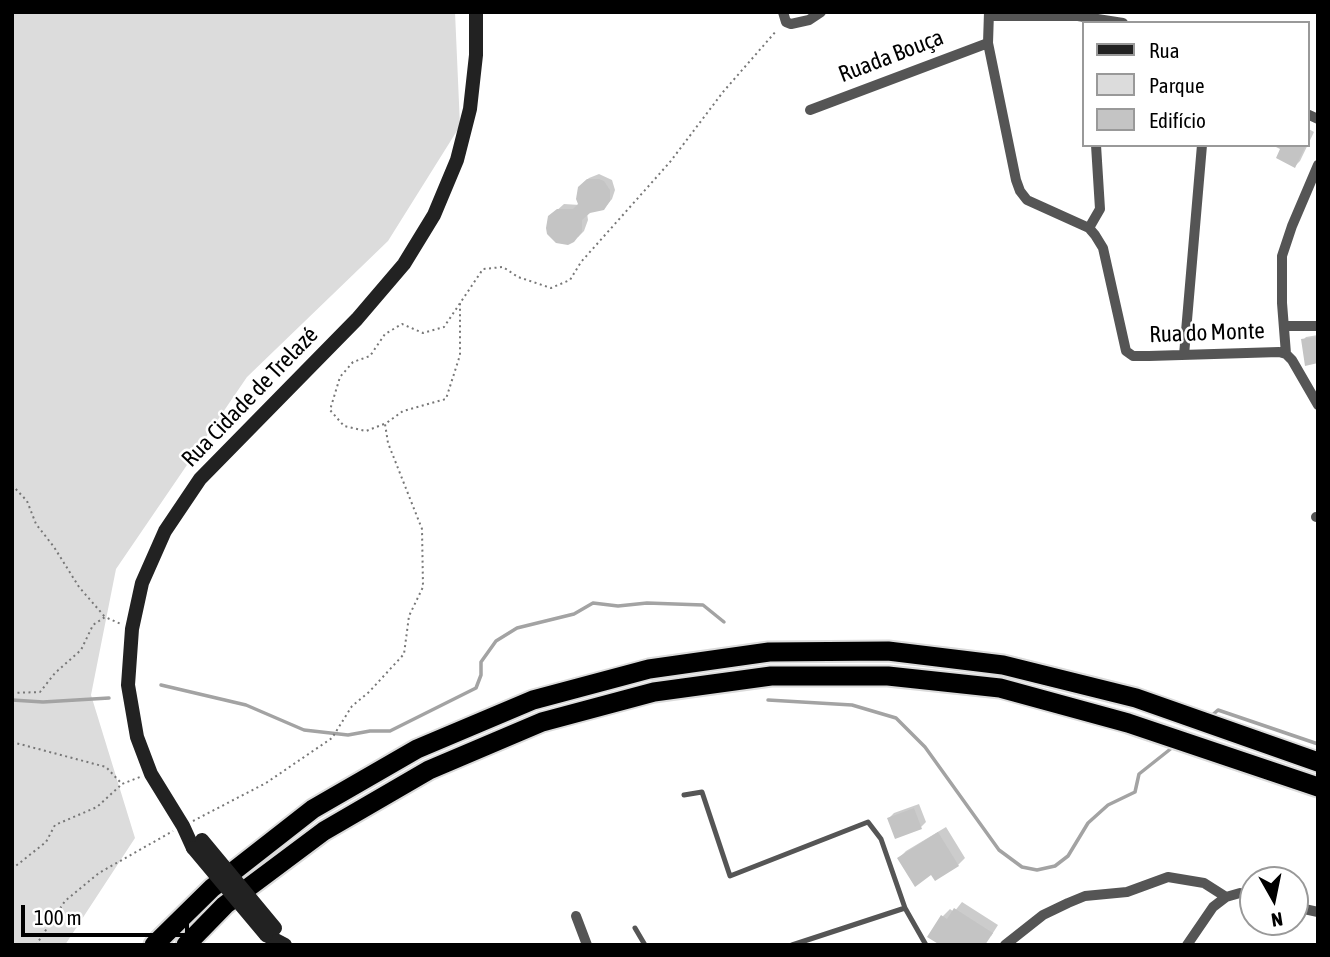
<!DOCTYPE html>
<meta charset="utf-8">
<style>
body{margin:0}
#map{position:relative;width:1330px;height:957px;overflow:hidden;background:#fff;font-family:"Asap Condensed",sans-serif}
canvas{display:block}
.frame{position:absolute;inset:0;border:14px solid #000;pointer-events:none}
.legend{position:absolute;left:1082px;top:21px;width:228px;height:126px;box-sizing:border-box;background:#fff;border:2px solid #999;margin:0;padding:9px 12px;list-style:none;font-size:21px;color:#000}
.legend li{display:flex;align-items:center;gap:14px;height:35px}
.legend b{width:35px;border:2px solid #999}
.north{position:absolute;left:1239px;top:866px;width:70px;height:70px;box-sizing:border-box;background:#fff;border:2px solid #999;border-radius:50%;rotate:171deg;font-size:19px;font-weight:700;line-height:28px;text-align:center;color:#000}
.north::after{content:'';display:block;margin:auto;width:24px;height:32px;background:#000;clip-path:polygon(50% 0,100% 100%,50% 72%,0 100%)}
.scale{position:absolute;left:21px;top:905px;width:168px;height:32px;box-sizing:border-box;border:4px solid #000;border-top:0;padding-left:9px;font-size:21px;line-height:24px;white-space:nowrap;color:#000;-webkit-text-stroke:5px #fff;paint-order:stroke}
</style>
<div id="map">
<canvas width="1330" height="957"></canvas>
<div class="frame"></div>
<ul class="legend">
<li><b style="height:9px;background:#222"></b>Rua</li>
<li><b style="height:19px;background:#dcdcdc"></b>Parque</li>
<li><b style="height:19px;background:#c4c4c4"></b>Edifício</li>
</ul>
<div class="north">N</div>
<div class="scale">100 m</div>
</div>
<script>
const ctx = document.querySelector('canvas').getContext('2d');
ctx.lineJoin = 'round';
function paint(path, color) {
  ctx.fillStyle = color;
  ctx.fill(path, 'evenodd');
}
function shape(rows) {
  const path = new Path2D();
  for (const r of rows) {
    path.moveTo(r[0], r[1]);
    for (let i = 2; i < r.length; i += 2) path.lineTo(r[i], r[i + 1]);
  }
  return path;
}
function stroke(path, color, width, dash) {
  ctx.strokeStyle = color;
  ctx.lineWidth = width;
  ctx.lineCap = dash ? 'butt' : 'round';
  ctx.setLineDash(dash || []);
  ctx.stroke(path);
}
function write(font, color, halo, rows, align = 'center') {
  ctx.font = font + ' "Asap Condensed",sans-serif';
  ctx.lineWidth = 5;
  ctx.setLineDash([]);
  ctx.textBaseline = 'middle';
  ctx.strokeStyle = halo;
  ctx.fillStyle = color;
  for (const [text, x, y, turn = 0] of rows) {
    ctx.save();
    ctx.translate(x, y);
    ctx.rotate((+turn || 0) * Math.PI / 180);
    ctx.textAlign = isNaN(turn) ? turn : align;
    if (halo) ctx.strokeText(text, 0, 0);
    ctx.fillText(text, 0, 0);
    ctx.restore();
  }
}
const green = shape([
 [12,12,455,12,460,126,388,241,247,377,116,569,91,695,135,838,65,945,12,945]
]);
const shadow = shape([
 [1307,128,1314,132,1300,161,1295,166,1283,149,1276,145,1307,145],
 [599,174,612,180,615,190,612,199,607,205,587,213,588,220,584,231,578,237,555,212,564,204,580,205,583,183,589,178],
 [1318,335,1318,362,1303,340,1306,337],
 [919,804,926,822,921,827,889,818,894,813],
 [946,827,965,858,958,865,931,873,899,858,906,851],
 [962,902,998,925,991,936,930,936,943,916,950,909,954,912]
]);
const stream = shape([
 [161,685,246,705,304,730,348,735,370,731,390,731,476,688,481,675,481,662,496,641,517,628,574,614,593,603,618,606,647,603,703,605,724,622],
 [12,700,43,702,109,698],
 [768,700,852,705,896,718,925,747,999,850,1022,867,1037,870,1055,866,1068,856,1088,823,1108,805,1135,792,1139,774,1173,747],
 [1209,718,1218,710,1318,744]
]);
const building = shape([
 [1272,145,1306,145,1295,168,1276,158,1280,149],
 [587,179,599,179,604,181,610,190,610,201,604,210,590,213,582,220,582,232,574,242,568,245,556,243,547,234,546,228,548,216,557,209,573,209,578,204,576,199,578,187],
 [1316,337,1318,363,1305,366,1301,339],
 [914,808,922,829,895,839,887,818],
 [938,832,959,866,935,881,931,875,915,887,897,858],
 [954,908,993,933,985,945,940,945,927,937,941,915,947,919]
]);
const path = shape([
 [384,424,366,431,344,426,330,410,340,377,353,362,370,356,385,334,402,324,423,333,444,327,483,269,503,267,518,277,551,288,570,280,581,262,670,162,723,92,777,30],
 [12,485,27,501,36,524,54,547,79,587,105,617],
 [12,693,40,692,55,673,81,650,93,625,105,617,121,624],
 [12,742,106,767,122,784,140,777],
 [193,821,266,783,332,738,352,706,369,692,404,654,409,616,423,587,422,529,388,443,385,424,403,411,446,399,460,355,460,303],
 [12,869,46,842,55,825,97,807,122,784],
 [36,945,65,901,99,873,173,831]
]);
const lane = shape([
 [684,795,702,792,730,876,868,822,881,839,905,908,926,945],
 [635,928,645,945],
 [792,945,905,908]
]);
const street = shape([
 [783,12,786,22,791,24,809,20,821,12],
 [989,12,988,43,1016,180,1020,191,1027,200,1089,228,1095,235,1103,248,1126,351,1133,356,1149,356,1279,352,1286,354,1292,360,1318,405],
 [989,16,1078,16,1123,23],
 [810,110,988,43],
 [1307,114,1318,119],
 [1089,228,1100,209,1096,145],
 [1284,326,1318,326],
 [1286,354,1282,303,1282,256,1292,226,1318,165],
 [1184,355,1202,145],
 [1316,517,1318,517],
 [1295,907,1318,912],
 [576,916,587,945],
 [1005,945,1043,915,1068,903,1085,896,1127,892,1168,877,1204,883,1226,897],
 [1187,945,1213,907,1226,897,1240,893,1253,896]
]);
const secondary = shape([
 [193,848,183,826,151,774,137,737,128,685,132,629,142,583,165,531,200,479,357,319,404,264,434,215,457,160,470,109,476,55,476,12],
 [266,935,285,945]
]);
const highway = shape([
 [154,945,212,888,313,809,417,749,533,700,649,669,769,652,888,651,1003,665,1136,698,1318,762],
 [186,945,225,905,324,831,429,770,542,722,654,692,771,676,888,676,1000,688,1128,723,1318,787]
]);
const secondaryBridge = shape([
 [202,840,275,928],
 [193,848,266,935]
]);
const streetNames = [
 ["Ruada Bouça",891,56,-21],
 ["Rua do Monte",1207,333,-2],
 ["Rua Cidade de Trelazé",250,397,-46]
];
paint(green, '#dcdcdc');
paint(shadow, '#0003');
stroke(stream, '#a3a3a3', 3.5);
paint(building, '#c4c4c4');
stroke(highway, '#dbdbdb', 23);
stroke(path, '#777', 2, [2, 3.5]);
stroke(lane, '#555', 5);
stroke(street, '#555', 10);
stroke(secondary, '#222', 14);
stroke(highway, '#000', 19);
stroke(secondaryBridge, '#222', 14);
write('23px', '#000', '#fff', streetNames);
</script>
